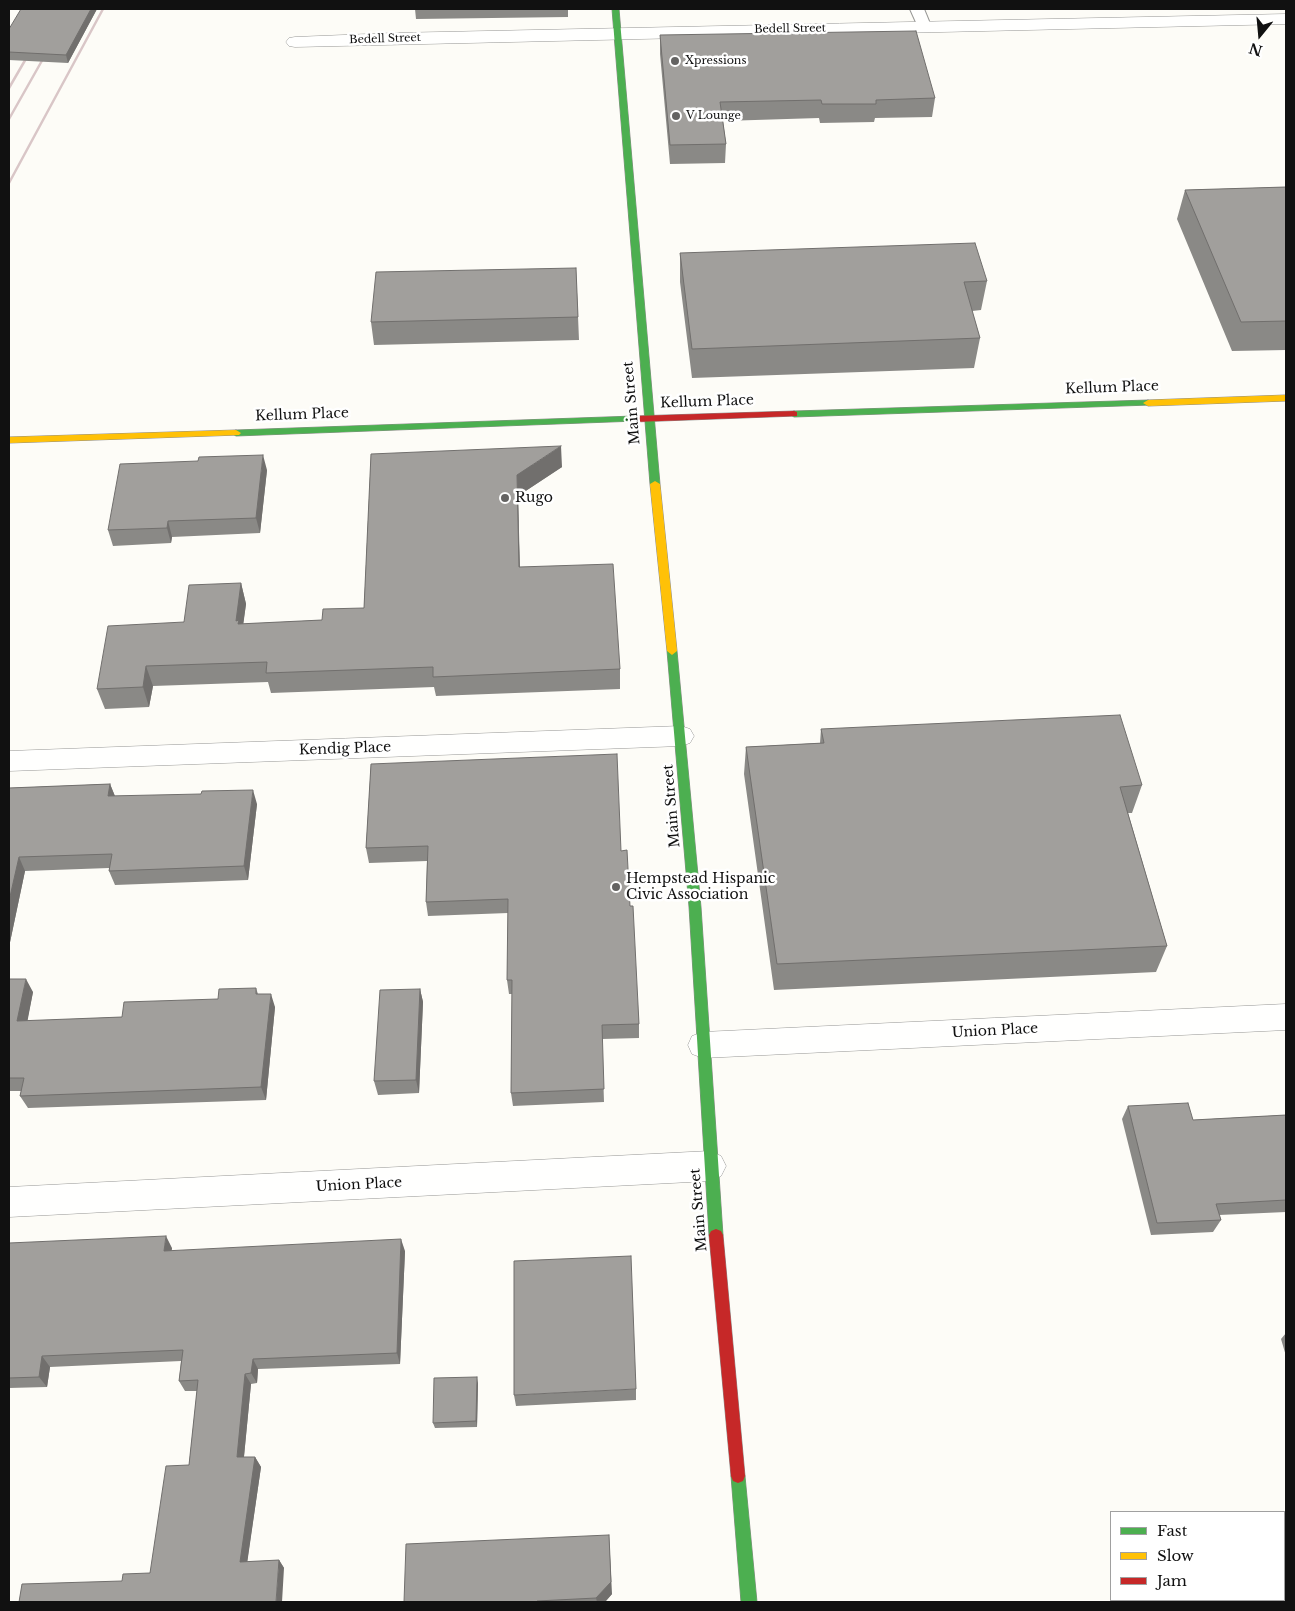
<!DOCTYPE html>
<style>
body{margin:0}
#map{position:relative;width:1295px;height:1611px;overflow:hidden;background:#fdfcf7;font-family:"Libre Baskerville",serif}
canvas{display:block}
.frame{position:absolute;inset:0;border:10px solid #111;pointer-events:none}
.legend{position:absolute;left:1110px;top:1511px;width:175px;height:90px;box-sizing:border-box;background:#fff;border:1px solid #a0a0a0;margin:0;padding:6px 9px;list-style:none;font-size:15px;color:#111}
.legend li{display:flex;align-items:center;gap:10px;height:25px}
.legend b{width:25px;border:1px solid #a0a0a0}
.north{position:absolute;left:1235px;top:10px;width:50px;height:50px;-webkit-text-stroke:4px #fff;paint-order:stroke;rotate:197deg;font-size:14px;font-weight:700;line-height:20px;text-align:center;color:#111}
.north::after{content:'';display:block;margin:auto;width:18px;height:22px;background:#111;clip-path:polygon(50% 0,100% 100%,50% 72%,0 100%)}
</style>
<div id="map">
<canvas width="1295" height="1611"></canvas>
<div class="frame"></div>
<ul class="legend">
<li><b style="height:6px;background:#4caf50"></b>Fast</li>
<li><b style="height:6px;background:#ffc107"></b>Slow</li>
<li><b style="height:6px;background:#c62828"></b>Jam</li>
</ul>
<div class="north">N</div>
</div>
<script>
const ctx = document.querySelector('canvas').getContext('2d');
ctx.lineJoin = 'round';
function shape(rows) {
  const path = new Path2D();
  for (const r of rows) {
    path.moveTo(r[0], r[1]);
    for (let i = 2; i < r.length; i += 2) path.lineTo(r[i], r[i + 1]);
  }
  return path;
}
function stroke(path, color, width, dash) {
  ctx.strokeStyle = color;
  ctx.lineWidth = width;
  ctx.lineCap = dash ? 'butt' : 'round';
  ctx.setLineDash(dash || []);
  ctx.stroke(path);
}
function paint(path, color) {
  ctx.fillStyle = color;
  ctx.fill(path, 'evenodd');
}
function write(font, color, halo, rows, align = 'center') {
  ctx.font = font + ' "Libre Baskerville",serif';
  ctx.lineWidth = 5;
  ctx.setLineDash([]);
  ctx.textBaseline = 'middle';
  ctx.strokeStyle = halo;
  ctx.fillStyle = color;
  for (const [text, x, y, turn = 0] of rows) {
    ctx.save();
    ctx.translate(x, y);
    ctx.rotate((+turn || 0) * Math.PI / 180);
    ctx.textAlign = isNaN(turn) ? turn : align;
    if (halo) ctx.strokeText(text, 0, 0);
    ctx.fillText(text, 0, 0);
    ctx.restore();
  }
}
const lane = shape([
 [910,9,924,9,931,26,929,29,919,29,910,9]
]);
const street = shape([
 [1286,14,1286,24,295,47,289,46,286,42,289,38,295,37,393,33,1286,14],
 [681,726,690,729,694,736,690,743,681,746,9,771,9,751,681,726],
 [1286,1004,1286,1030,703,1058,692,1054,688,1045,692,1036,703,1032,1286,1004],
 [710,1151,721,1156,726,1166,721,1176,710,1181,9,1217,9,1187,710,1151]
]);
const fast = shape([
 [612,9,619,9,660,484,655,487,650,484,612,9],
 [1148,400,1153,403,1151,405,794,417,789,414,794,411,1148,400],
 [634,416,637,417,637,421,236,436,231,433,236,430,634,416],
 [672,647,677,651,701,907,723,1235,721,1239,716,1241,711,1239,709,1235,689,907,667,651,672,647],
 [738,1469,743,1471,745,1476,757,1602,741,1602,731,1476,733,1471,738,1469]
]);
const slow = shape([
 [1286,395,1286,401,1148,406,1143,403,1148,400,1286,395],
 [236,430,241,433,239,435,9,443,9,437,236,430],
 [655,481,660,484,677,651,672,655,667,651,650,484,655,481]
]);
const jam = shape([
 [794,411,797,412,797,416,634,422,629,419,634,416,794,411],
 [716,1229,721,1231,723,1235,745,1476,743,1481,738,1483,733,1481,731,1476,709,1235,711,1231,716,1229]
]);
const rail = shape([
 [9,88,31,50],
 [9,119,48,50],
 [9,183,103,9]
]);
const wall = shape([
 [97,9,68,63,9,60,9,29],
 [415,9,568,9,568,17,416,19],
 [660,35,935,98,932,117,875,118,874,122,820,123,819,118,723,121,726,144,725,163,670,164,660,54],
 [1286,187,1286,350,1232,351,1177,219,1185,190],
 [680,253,987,281,981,310,972,311,980,338,974,368,692,378,680,282],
 [576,268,579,340,374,345,371,322],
 [371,454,562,467,518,496,520,567,620,669,620,689,436,696,434,687,271,693,268,682,153,686,149,707,105,709,97,689,184,622,241,583,246,604,243,624,322,620,364,608],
 [267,470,260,533,172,537,171,543,113,546,108,530],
 [821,729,1142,785,1132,813,1128,813,1167,946,1156,972,774,990,744,774,746,747,820,743],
 [371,764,621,851,630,906,639,1024,639,1038,602,1039,604,1102,513,1106,511,1093,512,994,509,994,507,980,508,913,428,916,426,902,427,861,369,863,366,848],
 [110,784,115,796,257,804,248,880,115,885,109,871,109,868,25,871,9,947,9,788],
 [9,979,33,992,27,1021,122,1017,218,999,256,988,258,994,275,1007,266,1100,28,1108,20,1096,21,1091,9,1091],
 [420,989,423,1002,419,1093,378,1095,374,1081],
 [1128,1106,1193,1120,1286,1115,1286,1212,1219,1215,1221,1220,1213,1232,1151,1235,1122,1119],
 [9,1243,172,1248,171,1251,405,1251,400,1364,258,1369,257,1383,251,1384,244,1457,255,1457,261,1467,247,1562,279,1560,284,1568,122,1581,150,1573,189,1465,197,1391,185,1391,179,1381,181,1361,50,1367,47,1387,9,1388],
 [1286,1333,1286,1356,1281,1339],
 [478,1383,477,1427,435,1428,433,1423],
 [636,1389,636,1400,516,1406,514,1395],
 [612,1594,605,1602,404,1602]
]);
const shadedWall = shape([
 [91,9,97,9,68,63,66,55],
 [561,446,562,467,518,496,520,587,519,567,517,475],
 [263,455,267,470,260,533,256,518],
 [168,521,172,537,171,543,167,528],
 [241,583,246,604,242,634,236,621],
 [146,666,153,686,149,707,143,687],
 [110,784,116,799,108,796],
 [253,790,257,804,248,880,244,866],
 [19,857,25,871,9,947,9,901],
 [26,979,33,992,25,1034,17,1021],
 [420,989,423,1002,419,1093,416,1080],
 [271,994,275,1007,266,1100,261,1087],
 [166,1236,172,1248,170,1263,164,1251],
 [401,1239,405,1251,400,1364,397,1353],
 [42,1356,50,1367,47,1387,39,1377],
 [253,1359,258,1369,257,1383,251,1373],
 [245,1374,251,1384,243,1466,237,1457],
 [477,1377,478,1383,477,1427,476,1421],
 [255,1457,261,1467,246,1571,240,1562],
 [609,1535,612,1594,605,1602,597,1602,596,1598],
 [279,1560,284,1568,282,1602,276,1602]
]);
const building = shape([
 [21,9,91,9,66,55,9,52,9,29,21,9],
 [916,31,935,98,876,100,876,104,822,104,821,100,720,102,726,144,670,145,660,35,916,31],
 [1286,187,1286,321,1241,322,1185,190,1286,187],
 [975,243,987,281,964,282,980,338,692,349,680,253,975,243],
 [576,268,578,317,371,322,376,272,576,268],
 [561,446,517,475,519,567,613,564,620,669,433,677,433,667,266,673,267,662,146,666,143,687,97,689,108,626,184,622,189,585,241,583,236,621,239,620,238,624,322,620,323,609,364,608,371,454,561,446],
 [263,455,256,518,168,521,167,528,108,530,120,464,198,461,199,457,263,455],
 [1120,715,1142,785,1120,787,1167,946,777,964,746,747,824,743,821,729,1120,715],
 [617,754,621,851,627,850,630,906,633,906,639,1024,602,1025,604,1089,511,1093,512,980,507,980,508,899,426,902,428,846,366,848,371,764,617,754],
 [110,784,108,796,201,794,202,791,253,790,244,866,109,871,112,854,19,857,9,901,9,788,110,784],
 [9,979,26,979,17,1021,122,1017,124,1002,218,999,219,989,256,988,256,994,271,994,261,1087,20,1096,24,1078,9,1078,9,979],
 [420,989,416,1080,374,1081,380,990,420,989],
 [1188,1103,1193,1120,1286,1115,1286,1200,1216,1204,1221,1220,1157,1223,1128,1106,1188,1103],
 [166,1236,164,1251,401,1239,397,1353,253,1359,251,1373,245,1374,237,1457,255,1457,240,1562,279,1560,276,1602,19,1602,22,1584,122,1581,123,1574,150,1573,166,1466,189,1465,198,1380,179,1381,183,1350,42,1356,39,1377,9,1378,9,1243,166,1236],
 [631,1256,636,1389,514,1395,514,1261,631,1256],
 [477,1377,476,1421,433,1423,434,1378,477,1377],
 [609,1535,611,1582,596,1598,537,1601,537,1602,404,1602,406,1544,609,1535]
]);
const markers = [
 [675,61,5,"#646362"],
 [676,116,5,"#646362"],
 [505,498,5,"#646362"],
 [616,887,5,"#646362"]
];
const farStreetnames = [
 ["Bedell Street",790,29,-1],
 ["Bedell Street",385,39,-2]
];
const farPoinames = [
 ["Xpressions",685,61],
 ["V Lounge",686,116]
];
const streetNames = [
 ["Kellum Place",1112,388,-2],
 ["Kellum Place",707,402,-2],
 ["Main Street",632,403,-95],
 ["Kellum Place",302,415,-2],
 ["Kendig Place",345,749,-2],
 ["Main Street",672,806,-95],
 ["Union Place",995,1031,-3],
 ["Union Place",359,1185,-3],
 ["Main Street",699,1210,-95]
];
const poiNames = [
 ["Rugo",515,498],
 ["Hempstead Hispanic",626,879],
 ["Civic Association",626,895]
];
stroke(lane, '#979795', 2);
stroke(street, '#979795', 1);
stroke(fast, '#8e8d8b', 1);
stroke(slow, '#8e8d8b', 1);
stroke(jam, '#8e8d8b', 1);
paint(lane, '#fffffe');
paint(street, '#fffffe');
paint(fast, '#4caf50');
paint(slow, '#ffc107');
paint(jam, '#c62828');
stroke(rail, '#d9c6c7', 2.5);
paint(wall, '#8a8986');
paint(shadedWall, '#716f6d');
paint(building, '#a19f9c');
stroke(building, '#716f6d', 1);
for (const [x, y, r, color] of markers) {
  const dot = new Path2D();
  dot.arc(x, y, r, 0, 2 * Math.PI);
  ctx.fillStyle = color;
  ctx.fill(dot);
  stroke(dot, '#fff', 2);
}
write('11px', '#111', '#fff', farStreetnames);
write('11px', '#111', '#fff', farPoinames, 'left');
write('14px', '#111', '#fff', streetNames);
write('14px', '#111', '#fff', poiNames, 'left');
</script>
